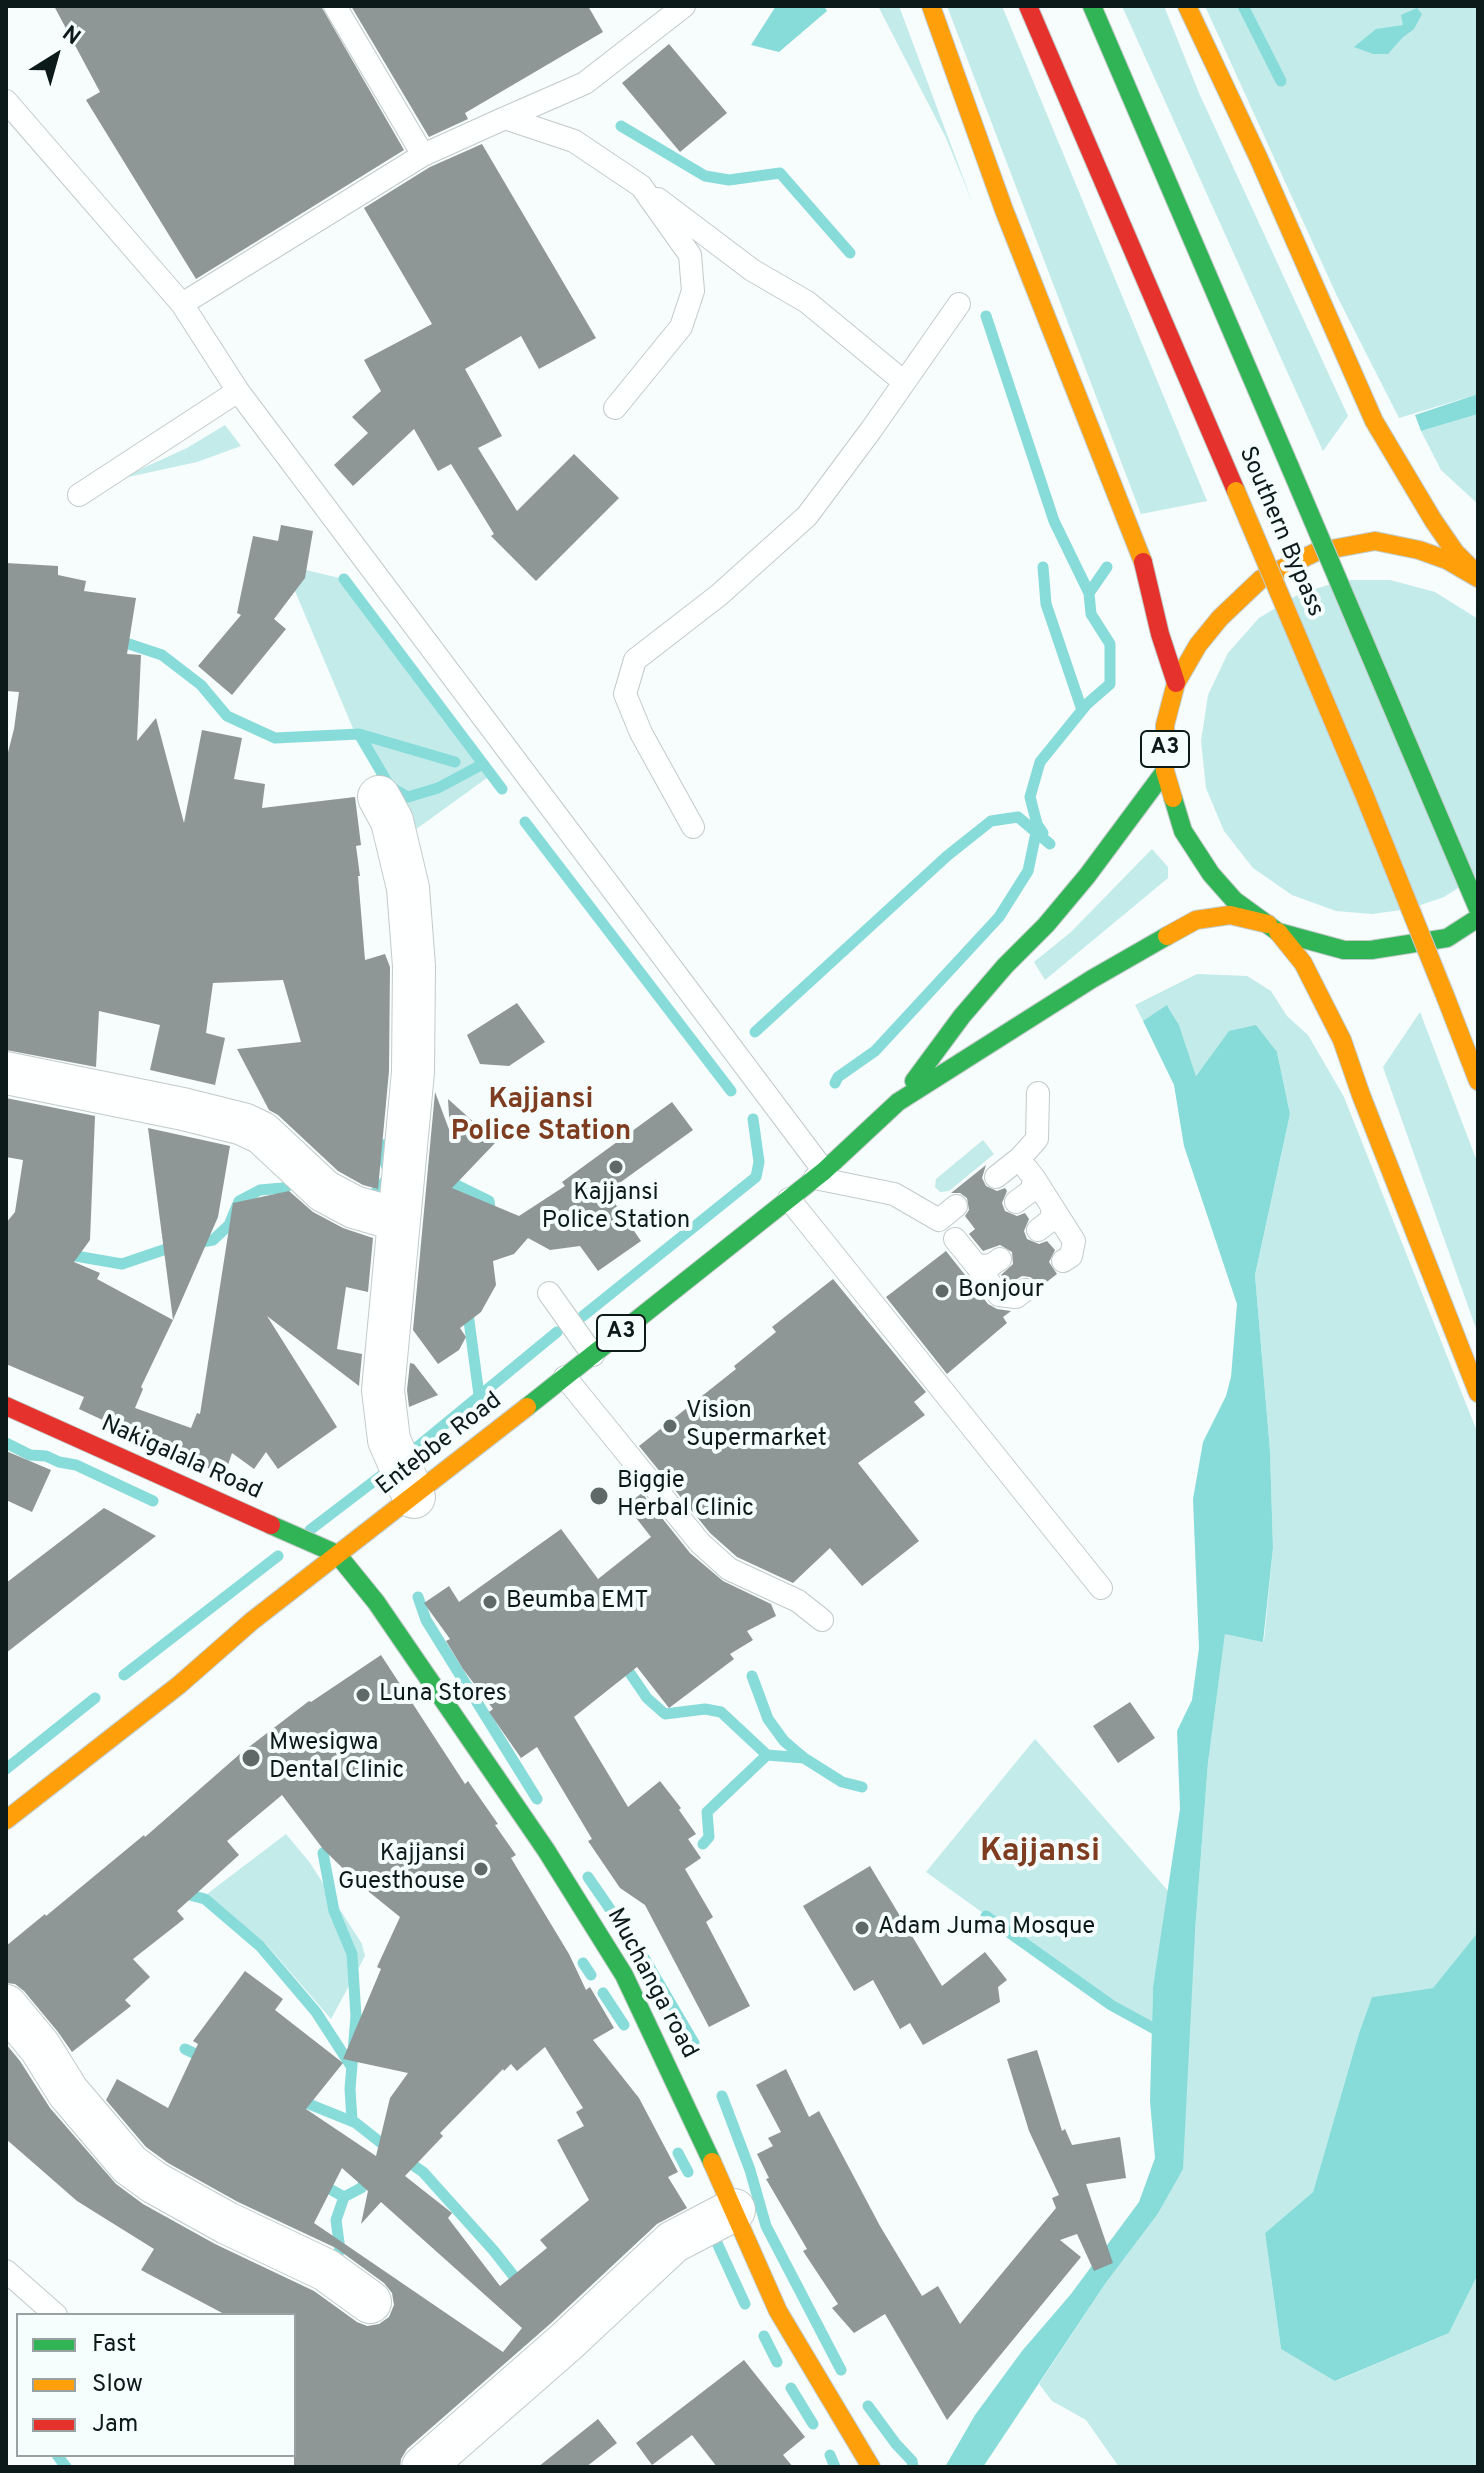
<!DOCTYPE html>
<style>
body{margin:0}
#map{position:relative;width:1484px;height:2473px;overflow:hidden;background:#f7fcfc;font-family:Overpass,sans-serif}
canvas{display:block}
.frame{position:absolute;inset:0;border:8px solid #0c1a19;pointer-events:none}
.legend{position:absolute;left:16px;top:2313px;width:280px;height:144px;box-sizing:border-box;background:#f6fdfd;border:2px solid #98a2a2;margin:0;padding:10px 14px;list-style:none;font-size:24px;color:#0c1a19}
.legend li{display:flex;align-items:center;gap:16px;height:40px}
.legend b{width:40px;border:2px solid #98a2a2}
.north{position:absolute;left:16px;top:16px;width:80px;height:80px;-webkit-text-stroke:6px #f6fdfd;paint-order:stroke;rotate:37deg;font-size:22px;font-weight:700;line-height:32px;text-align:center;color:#0c1a19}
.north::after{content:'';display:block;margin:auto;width:28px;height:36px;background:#0c1a19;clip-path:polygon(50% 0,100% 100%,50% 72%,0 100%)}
</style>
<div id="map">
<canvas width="1484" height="2473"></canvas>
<div class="frame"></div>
<ul class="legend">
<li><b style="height:10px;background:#30b455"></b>Fast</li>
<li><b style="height:10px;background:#ff9f0a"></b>Slow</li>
<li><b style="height:10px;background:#e5322d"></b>Jam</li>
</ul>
<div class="north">N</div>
</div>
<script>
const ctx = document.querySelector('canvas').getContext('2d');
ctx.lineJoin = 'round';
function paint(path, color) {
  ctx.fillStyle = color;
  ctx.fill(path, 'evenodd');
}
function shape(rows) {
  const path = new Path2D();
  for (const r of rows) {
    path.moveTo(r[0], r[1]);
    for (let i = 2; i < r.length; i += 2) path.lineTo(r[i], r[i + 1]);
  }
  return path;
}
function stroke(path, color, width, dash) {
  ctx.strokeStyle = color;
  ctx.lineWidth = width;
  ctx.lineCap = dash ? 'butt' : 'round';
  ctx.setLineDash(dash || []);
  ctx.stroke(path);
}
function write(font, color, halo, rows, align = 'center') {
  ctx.font = font + ' Overpass,sans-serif';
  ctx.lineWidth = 8;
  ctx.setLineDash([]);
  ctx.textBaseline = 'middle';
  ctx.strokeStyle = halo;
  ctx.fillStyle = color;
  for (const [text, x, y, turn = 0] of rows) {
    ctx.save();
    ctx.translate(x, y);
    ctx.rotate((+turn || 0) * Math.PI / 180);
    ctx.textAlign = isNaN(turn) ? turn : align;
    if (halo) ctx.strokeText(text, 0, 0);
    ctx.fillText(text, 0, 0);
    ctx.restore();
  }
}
const green = shape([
 [878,6,899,6,973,204,946,138],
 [947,6,1002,6,1207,501,1141,514],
 [1122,6,1164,6,1199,93,1348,416,1323,451],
 [1205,6,1478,6,1478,394,1399,418,1337,296],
 [1478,414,1478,504,1441,470,1421,431],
 [225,425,241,446,197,462,119,479,187,448],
 [284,565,344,579,491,775,408,835,352,726],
 [1344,580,1390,580,1435,592,1478,619,1478,875,1444,897,1409,909,1372,914,1336,911,1292,895,1253,868,1224,831,1206,788,1201,741,1208,695,1228,653,1259,618,1299,594],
 [1152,849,1168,867,1168,878,1045,980,1034,962,1071,932],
 [1197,974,1247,976,1271,991,1287,1016,1308,1035,1344,1097,1478,1434,1478,1932,1433,1988,1372,1997,1359,2033,1313,2192,1265,2233,1281,2349,1336,2381,1449,2333,1478,2274,1478,2467,1119,2467,1086,2420,1052,2401,1039,2384,1105,2284,1157,2215,1195,1932,1208,1763,1225,1633,1264,1641,1273,1548,1270,1451,1255,1275,1290,1114,1277,1052,1229,1032,1196,1076,1179,1025,1168,1006,1143,1021,1135,1005],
 [1420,1012,1478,1164,1478,1334,1383,1067],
 [983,1140,994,1154,949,1191,940,1192,935,1187,936,1179],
 [1035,1739,1169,1892,1153,1987,1152,2027,1111,2005,926,1872],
 [286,1834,310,1863,362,1944,365,1956,331,2019,266,1944,207,1894]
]);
const water = shape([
 [776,6,824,6,827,11,779,52,751,45],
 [1417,8,1422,14,1414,29,1402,38,1388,54,1373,54,1354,47,1376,29,1403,25,1401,15],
 [1478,394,1478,414,1421,431,1415,415],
 [1167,1005,1179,1025,1196,1076,1229,1031,1256,1025,1277,1052,1290,1114,1255,1275,1270,1451,1273,1548,1263,1642,1225,1634,1208,1763,1195,1932,1183,2169,1157,2215,1105,2284,983,2467,945,2467,975,2415,1022,2351,1071,2294,1139,2202,1155,2158,1150,2101,1153,1987,1180,1809,1177,1731,1192,1700,1199,1648,1193,1499,1203,1442,1226,1396,1231,1377,1237,1304,1184,1146,1174,1085,1143,1021],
 [1478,1932,1478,2274,1449,2333,1335,2381,1281,2349,1265,2233,1313,2192,1359,2033,1372,1997,1433,1988]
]);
const stream = shape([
 [1243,6,1281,81],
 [621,126,705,176,729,180,780,173,850,253],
 [986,316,1054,521,1089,593],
 [1043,567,1046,604,1082,710],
 [344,579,502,789],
 [129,644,162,655,201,685,227,716,275,738,359,734,455,762],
 [359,734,390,787,408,797,438,788,483,764],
 [525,822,731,1091],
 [1043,833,1037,824,1030,797,1040,762,1087,704,1110,684,1110,644,1091,614,1089,593,1107,567],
 [755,1032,947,856,991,821,1018,817,1050,844],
 [835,1083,838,1077,875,1051,999,917,1028,871,1036,833],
 [444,1179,489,1201,491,1217],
 [367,1198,370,1199,390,1175,379,1147,387,1144,394,1151],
 [196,1243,213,1240,229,1225,239,1201,260,1190,283,1188,301,1180],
 [64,1254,122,1264,175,1246],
 [467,1306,479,1395],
 [583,1316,756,1177,759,1162,753,1119],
 [6,1443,30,1455,46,1456,59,1462,76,1465,153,1501],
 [410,1453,557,1332],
 [310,1530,386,1472],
 [418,1597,426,1620,537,1799],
 [623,1663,647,1698,665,1714,705,1709,721,1712,767,1755,804,1758,842,1782,862,1787],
 [124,1675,278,1556],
 [752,1676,768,1719,784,1741,804,1758],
 [6,1769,95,1698],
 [703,1844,709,1837,707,1812,767,1755],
 [323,1853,334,1911,352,1954,356,2016,350,2089,352,2120,390,2150],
 [588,1877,617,1919],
 [182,1893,205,1899,260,1946,316,2012,351,2066],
 [986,1916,1111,2005,1162,2033],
 [637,1946,694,2043],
 [583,1963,591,1975],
 [603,1993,624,2025],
 [185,2049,206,2059],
 [722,2096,750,2170,766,2226,841,2370],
 [299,2100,356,2123],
 [678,2153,688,2172],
 [404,2159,423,2172,494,2251,519,2283],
 [321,2184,344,2197,361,2188,371,2174],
 [712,2232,745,2304],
 [330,2265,340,2250,336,2220,344,2197],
 [764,2336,777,2362],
 [791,2388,813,2424],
 [868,2406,896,2444,912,2461,913,2467],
 [57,2455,66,2467],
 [830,2455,835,2467]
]);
const building = shape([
 [54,6,321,6,404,150,196,279,86,100,100,92],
 [351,6,588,6,603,32,465,113,468,119,429,137],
 [669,44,727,113,680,152,622,83],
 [482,144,596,338,539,369,521,336,465,369,502,436,478,448,517,511,574,454,619,498,536,581,491,536,494,534,451,464,438,471,414,429,353,486,334,465,368,433,352,417,381,391,364,360,432,324,364,208,430,167],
 [281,525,313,531,305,578,274,619,286,629,232,695,198,666,241,615,237,613,253,536,278,541],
 [6,563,58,566,58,575,86,581,84,591,136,598,127,654,141,655,137,741,156,718,184,823,202,730,242,738,234,779,265,784,262,808,355,797,361,845,356,846,360,876,358,876,365,960,385,954,390,967,389,1071,378,1189,363,1185,338,1171,278,1115,269,1110,237,1049,301,1042,283,980,213,983,206,1033,225,1038,215,1085,150,1070,160,1025,99,1011,96,1067,6,1050,6,760,14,729,19,692,6,691],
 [517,1003,545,1042,509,1066,480,1064,467,1035],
 [435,1092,450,1132,448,1099,496,1142,452,1188,519,1216,565,1186,562,1182,672,1102,693,1130,607,1192,641,1241,598,1271,580,1246,550,1250,528,1238,514,1254,493,1261,496,1285,481,1312,460,1328,466,1337,459,1350,438,1364,413,1330],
 [6,1098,95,1116,90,1240,74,1262,100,1273,97,1279,173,1320,141,1387,143,1389,135,1408,191,1428,197,1413,200,1414,233,1203,289,1191,313,1212,343,1228,373,1238,368,1292,346,1287,337,1349,362,1354,359,1386,267,1316,337,1427,278,1469,266,1452,254,1469,232,1453,225,1474,199,1465,79,1409,84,1397,6,1364,6,1223,15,1212,23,1160,6,1157],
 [148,1128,230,1146,218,1217,173,1320],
 [986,1165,982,1178,986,1186,997,1191,1005,1188,1007,1191,1002,1203,1005,1211,1017,1216,1025,1213,1029,1219,1024,1231,1027,1239,1039,1244,1047,1241,1055,1250,1049,1262,1057,1274,1039,1288,1036,1281,1030,1277,1022,1276,1012,1282,1007,1282,1001,1275,1013,1264,1012,1252,1000,1245,983,1251,969,1234,975,1229,965,1216,969,1210,967,1198,960,1193,951,1193],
 [946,1251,988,1304,997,1309,1011,1311,1003,1317,1007,1323,947,1374,886,1297],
 [833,1279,926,1392,914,1402,925,1415,858,1463,919,1541,862,1586,830,1548,793,1583,737,1557,710,1533,639,1446,736,1369,734,1366,776,1332,772,1327],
 [410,1363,414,1364,438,1395,409,1407,407,1390],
 [6,1451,51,1470,32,1512,6,1500],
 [642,1493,690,1553,723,1581,771,1604,776,1616,747,1631,753,1640,730,1654,734,1659,669,1708,637,1667,574,1717,628,1807,660,1781,681,1808,679,1810,696,1834,688,1839,701,1858,685,1869,713,1917,706,1922,750,2006,709,2027,645,1905,620,1888,588,1841,592,1839,537,1747,521,1758,489,1712,493,1709,463,1669,446,1641,450,1639,424,1603,449,1586,459,1602,561,1529,598,1579,651,1537,626,1505],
 [104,1508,156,1536,6,1653,6,1583],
 [381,1655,465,1784,468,1781,498,1824,495,1825,516,1855,511,1858,569,1954,586,1990,590,1987,614,2028,593,2040,639,2098,678,2172,668,2177,687,2208,657,2224,550,2324,407,2449,401,2459,400,2467,294,2467,294,2315,226,2315,141,2270,154,2249,77,2201,6,2139,6,2044,20,2061,50,2108,116,2184,143,2204,215,2244,314,2291,357,2322,367,2326,379,2324,389,2317,394,2305,392,2293,384,2283,336,2248,238,2202,168,2163,146,2147,106,2100,117,2079,168,2108,198,2044,193,2041,245,1971,283,1999,275,2010,343,2063,306,2109,376,2156,390,2098,408,2073,343,2059,381,1969,377,1967,400,1917,358,1883,323,1849,282,1795,227,1841,239,1855,177,1911,184,1919,133,1959,150,1977,125,2000,131,2006,72,2052,58,2032,24,1991,15,1984,6,1983,6,1946,45,1914,46,1916,144,1835,145,1837,241,1753,309,1701,311,1702],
 [545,2047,583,2108,576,2112,584,2126,557,2140,589,2200,540,2240,547,2248,500,2286,448,2218,452,2213,405,2176,443,2136,440,2133,503,2069,504,2071,511,2064,517,2071],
 [342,2168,368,2191,361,2224,381,2202,522,2328,503,2352,314,2223],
 [1130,1702,1155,1738,1118,1763,1093,1726],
 [870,1866,942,1986,985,1952,1007,1980,998,1987,1000,2002,923,2045,910,2023,900,2029,873,1980,854,1991,803,1906],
 [1037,2050,1062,2131,1065,2129,1072,2145,1120,2137,1126,2178,1086,2184,1113,2263,1094,2271,1077,2234,1060,2240,1081,2257,947,2420,885,2314,854,2333,832,2308,838,2304,803,2251,807,2249,766,2179,769,2178,757,2154,773,2146,768,2138,781,2132,756,2085,786,2069,809,2117,819,2111,880,2226,922,2296,938,2286,960,2324,1056,2208,1052,2198,1059,2195,1029,2131,1007,2059],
 [744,2360,805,2437,783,2455,793,2467,717,2467,692,2435,652,2465,636,2443],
 [598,2419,617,2443,586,2467,538,2467]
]);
const lane = shape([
 [335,6,423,155],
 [6,101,182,304,238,391,824,1171],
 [505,118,585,83,684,6],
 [658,199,752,270,807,302,904,382],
 [182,304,423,155,505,118,574,141,641,186,690,255,693,291,681,327,615,408],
 [79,495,238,391],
 [693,827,641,733,625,694,635,660,719,595,807,516,871,430,959,304],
 [996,1177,1020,1158,1037,1139,1038,1093],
 [815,1178,894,1194,939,1220,956,1206],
 [1034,1178,1053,1208,1051,1220,1038,1230],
 [789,1199,1101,1588],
 [1016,1202,1032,1190,1034,1178,1027,1169],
 [1053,1208,1074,1241,1071,1256,1063,1261],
 [955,1239,976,1265,990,1266,1000,1259],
 [976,1265,999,1295,1016,1297,1025,1290],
 [549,1293,593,1355],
 [565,1377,700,1543,729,1569,798,1601,822,1620],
 [6,2271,56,2315]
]);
const street = shape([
 [379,797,392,821,408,888,414,966,413,1072,383,1390,389,1440,414,1497],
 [6,1073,183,1109,243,1124,262,1133,324,1191,354,1207,399,1220],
 [6,2006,40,2047,68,2092,130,2165,155,2183,227,2223,326,2270,370,2302],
 [423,2467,566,2342,673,2242,734,2210]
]);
const fast = shape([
 [1092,6,1290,467],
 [1173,798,1183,831,1211,874,1234,900,1278,932,1344,950,1371,950,1447,938,1478,918],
 [914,1081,962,1016,1005,966,1046,925,1087,876,1165,771],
 [527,1407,824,1171,898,1102,1092,979,1167,936],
 [271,1525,337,1554,376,1602,546,1850,624,1975,712,2162]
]);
const slow = shape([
 [931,6,1004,210,1143,562],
 [1187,6,1259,159,1374,421,1433,520,1455,552,1478,575],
 [1173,798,1165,771,1165,725,1176,683,1198,645,1220,618,1261,579,1316,552,1375,541,1419,550,1447,560,1478,578],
 [1278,932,1303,963,1342,1040,1361,1095,1478,1393],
 [1167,936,1196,920,1230,915,1268,924],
 [1446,998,1478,1081],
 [6,1820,179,1685,252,1621,527,1407],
 [712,2162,778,2311,871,2467]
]);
const jam = shape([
 [1028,6,1236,491],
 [1143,562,1160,634,1176,683],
 [6,1406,271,1525]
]);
const fastBridge = shape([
 [1290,467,1478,909]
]);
const slowBridge = shape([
 [1236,491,1364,794,1446,998]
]);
const markers = [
 [616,1167,8,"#5e6968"],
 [942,1291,8,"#5e6968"],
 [670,1426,8,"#5e6968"],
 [599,1496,10,"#5e6968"],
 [490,1602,8,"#5e6968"],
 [363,1695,8,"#5e6968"],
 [251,1758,10,"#5e6968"],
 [481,1869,8,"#5e6968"],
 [862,1928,8,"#5e6968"]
];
const shields = [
 [1165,749,48],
 [621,1333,48]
];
const shieldNames = [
 ["A3",1165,749],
 ["A3",621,1333]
];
const streetNames = [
 ["Southern Bypass",1280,532,67],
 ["Entebbe Road",440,1445,-38],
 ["Nakigalala Road",181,1459,24],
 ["Muchanga road",651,1984,62]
];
const poiNames = [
 ["Kajjansi",616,1194,"center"],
 ["Police Station",616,1222,"center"],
 ["Bonjour",958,1291],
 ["Vision",686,1412],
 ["Supermarket",686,1440],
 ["Biggie",617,1482],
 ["Herbal Clinic",617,1510],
 ["Beumba EMT",506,1602],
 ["Luna Stores",379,1695],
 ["Mwesigwa",269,1744],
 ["Dental Clinic",269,1772],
 ["Kajjansi",465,1855,"right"],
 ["Guesthouse",465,1883,"right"],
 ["Adam Juma Mosque",878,1928]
];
const quarterNames = [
 ["Kajjansi",541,1101],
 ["Police Station",541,1133]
];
const districtNames = [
 ["Kajjansi",1040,1854]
];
paint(green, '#c2ebea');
paint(water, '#87dcda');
stroke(stream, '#87dcda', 11);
paint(building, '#8e9796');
stroke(lane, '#c2cbca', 24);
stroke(street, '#c2cbca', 44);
stroke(fast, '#c2cbca', 20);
stroke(slow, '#c2cbca', 20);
stroke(jam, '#c2cbca', 20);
stroke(lane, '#feffff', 22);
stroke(street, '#feffff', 42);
stroke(fast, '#30b455', 18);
stroke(slow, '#ff9f0a', 18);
stroke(jam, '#e5322d', 18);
stroke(fastBridge, '#c2cbca', 20, []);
stroke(slowBridge, '#c2cbca', 20, []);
stroke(fastBridge, '#30b455', 18);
stroke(slowBridge, '#ff9f0a', 18);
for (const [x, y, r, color] of markers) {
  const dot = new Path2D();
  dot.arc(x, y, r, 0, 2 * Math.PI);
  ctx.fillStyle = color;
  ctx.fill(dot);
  stroke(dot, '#f6fdfd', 3);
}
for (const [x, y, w] of shields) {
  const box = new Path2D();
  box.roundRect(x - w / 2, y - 18, w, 36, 6);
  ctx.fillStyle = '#f6fdfd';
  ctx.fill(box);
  stroke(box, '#0c1a19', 2);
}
write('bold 22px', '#0c1a19', null, shieldNames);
write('24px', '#0c1a19', '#f6fdfd', streetNames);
write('24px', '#0c1a19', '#f6fdfd', poiNames, 'left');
write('bold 28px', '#7e3d20', '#f6fdfd', quarterNames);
write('bold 32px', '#7e3d20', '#f6fdfd', districtNames);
</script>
